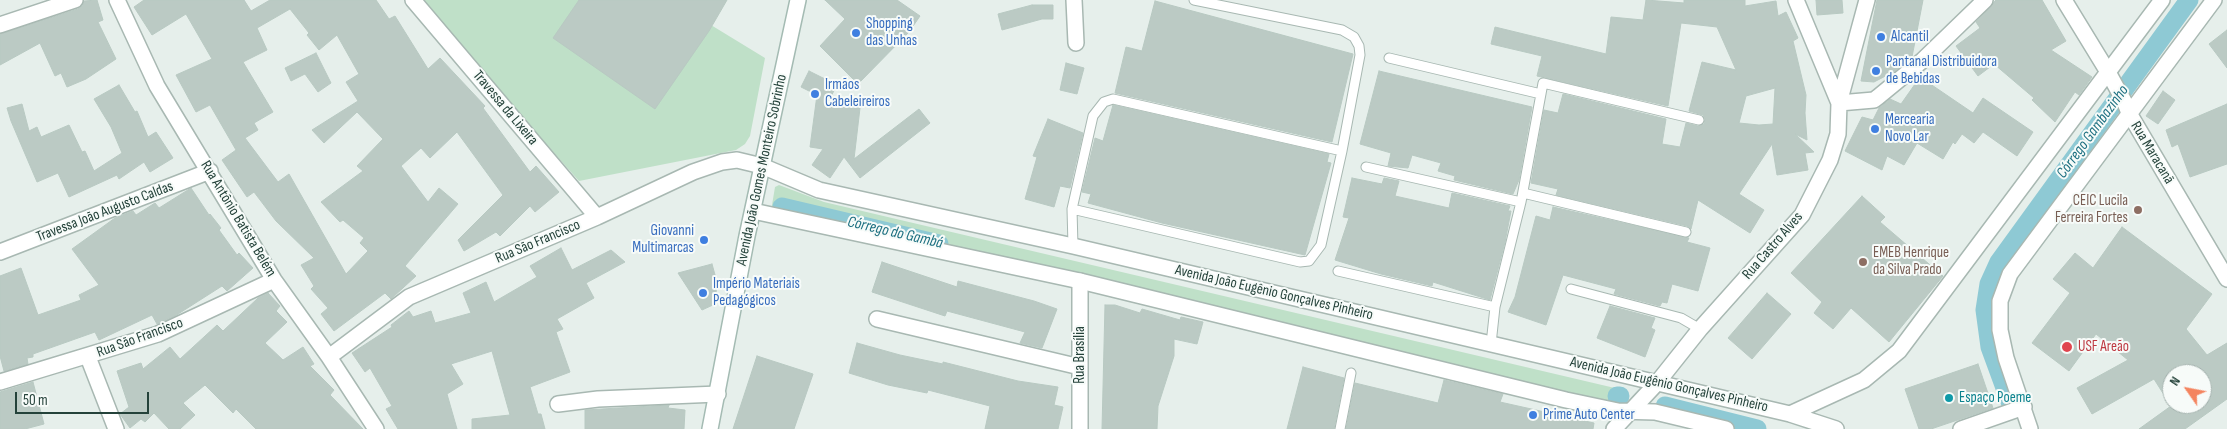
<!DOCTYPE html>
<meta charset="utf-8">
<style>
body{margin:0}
#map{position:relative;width:2227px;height:429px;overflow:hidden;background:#e6efeb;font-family:"Sofia Sans Condensed",sans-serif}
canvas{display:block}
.north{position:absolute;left:2162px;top:364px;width:50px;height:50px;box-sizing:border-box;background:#f7fbf9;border:1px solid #a3b1ad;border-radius:50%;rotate:303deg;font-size:14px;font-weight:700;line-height:20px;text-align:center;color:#24423a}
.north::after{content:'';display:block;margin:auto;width:18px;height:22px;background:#f4845f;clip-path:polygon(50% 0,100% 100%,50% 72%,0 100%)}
.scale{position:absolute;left:15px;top:392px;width:134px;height:22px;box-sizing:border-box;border:2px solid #24423a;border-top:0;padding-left:6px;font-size:15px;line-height:18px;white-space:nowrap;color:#24423a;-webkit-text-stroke:4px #f7fbf9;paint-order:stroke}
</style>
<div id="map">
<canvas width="2227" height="429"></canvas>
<div class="north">N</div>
<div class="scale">50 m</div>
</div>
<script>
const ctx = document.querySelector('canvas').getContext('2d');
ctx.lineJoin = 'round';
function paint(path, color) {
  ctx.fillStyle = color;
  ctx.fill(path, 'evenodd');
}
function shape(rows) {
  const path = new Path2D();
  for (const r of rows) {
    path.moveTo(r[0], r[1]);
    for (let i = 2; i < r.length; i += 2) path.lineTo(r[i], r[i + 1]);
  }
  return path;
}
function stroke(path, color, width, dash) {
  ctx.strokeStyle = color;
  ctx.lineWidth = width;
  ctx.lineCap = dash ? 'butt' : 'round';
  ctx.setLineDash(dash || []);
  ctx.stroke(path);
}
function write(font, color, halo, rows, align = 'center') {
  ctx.font = font + ' "Sofia Sans Condensed",sans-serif';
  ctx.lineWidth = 4;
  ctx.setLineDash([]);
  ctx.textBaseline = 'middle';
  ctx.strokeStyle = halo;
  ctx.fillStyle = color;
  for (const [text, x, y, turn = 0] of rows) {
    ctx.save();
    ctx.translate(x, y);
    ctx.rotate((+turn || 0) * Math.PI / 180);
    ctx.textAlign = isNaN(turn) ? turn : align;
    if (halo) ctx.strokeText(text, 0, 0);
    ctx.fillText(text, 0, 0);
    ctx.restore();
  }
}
const green = shape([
 [418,0,670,0,765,58,750,136,745,144,736,150,579,181],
 [779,185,824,202,1619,389,1615,405,771,211,775,187]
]);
const canal = shape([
 [782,207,939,244],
 [1617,396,1620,396],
 [1665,406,1757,429],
 [2012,407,1990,347,1985,310,1989,284,1999,262,2189,0]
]);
const building = shape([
 [97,0,103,20,98,22,116,59,86,79,67,87,61,73,55,76,40,43,0,65,0,34,78,9,82,6,84,1,97,0],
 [144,0,244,0,251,11,270,0,376,0,389,19,395,16,428,69,440,58,485,106,483,108,530,172,536,166,559,192,535,212,530,206,500,236,496,232,464,251,458,240,503,195,457,132,430,158,421,148,401,166,428,202,439,188,458,204,405,266,416,276,391,299,385,293,334,331,321,314,328,308,311,289,314,286,301,265,314,258,276,221,254,192,247,197,222,160,236,150,210,105,196,112,176,75,212,59,186,14,152,35,134,7,144,0],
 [290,9,309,33,307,35,319,50,337,35,359,74,346,82,358,101,312,130,324,143,357,112,383,139,357,166,363,171,321,202,340,222,343,220,364,238,360,243,368,251,346,274,289,174,278,182,245,138,258,130,254,123,273,112,243,62,267,50,257,28,290,9],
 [579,0,727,0,709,31,655,109,553,38,579,0],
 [825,0,897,0,920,16,909,32,858,84,820,46,845,19,825,0],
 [1646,0,1684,3,1684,0,1745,0,1745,6,1776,1,1778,16,1786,12,1798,38,1793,41,1806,95,1805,113,1807,140,1795,134,1814,152,1805,153,1808,170,1777,175,1772,144,1739,194,1764,210,1750,233,1698,200,1691,229,1687,226,1556,195,1558,189,1531,183,1544,110,1558,113,1563,94,1666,119,1662,144,1680,147,1686,123,1698,126,1704,124,1705,119,1703,115,1689,111,1702,62,1736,70,1717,27,1681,23,1668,106,1537,76,1542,56,1491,44,1495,27,1606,54,1611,17,1643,20,1646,0],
 [1775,88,1773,124,1759,125,1739,123,1746,96,1775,88],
 [1816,0,1842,0,1843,13,1817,15,1816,0],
 [1877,0,1923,0,1912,57,1895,71,1874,82,1861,81,1877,0],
 [1996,0,2042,0,2066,41,2051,50,2092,77,2079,95,2075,92,2055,122,2032,100,2034,98,1994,64,1978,76,1956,46,1980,28,1976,22,1996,0],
 [1155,1,1353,54,1332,142,1115,93,1126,47,1142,51,1155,1],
 [1032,5,1053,5,1053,19,1042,19,1002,30,998,14,1032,5],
 [2227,30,2227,68,2209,44,2227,30],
 [316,53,331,83,318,92,305,74,291,81,285,68,316,53],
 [1066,63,1084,68,1077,94,1060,90,1066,63],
 [809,71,837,85,827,104,860,108,854,159,919,109,930,123,860,178,844,157,830,178,812,165,823,149,810,147,817,95,801,87,809,71],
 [1379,71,1532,107,1519,180,1513,194,1454,180,1455,176,1438,171,1441,163,1412,155,1408,168,1388,166,1391,153,1360,144,1379,71],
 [1920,77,1973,113,1983,98,2033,132,2017,156,1983,132,1974,143,1962,134,1955,144,1953,142,1943,159,1917,143,1904,165,1887,156,1882,170,1845,151,1862,117,1873,120,1879,108,1890,99,1901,104,1920,77],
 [119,85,135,112,137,111,148,137,156,132,173,158,150,172,144,162,119,179,117,175,69,197,58,173,37,182,11,121,7,108,22,104,29,131,37,127,41,137,69,125,82,152,85,151,94,171,122,153,111,127,94,99,119,85],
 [2163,91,2175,100,2158,124,2146,116,2163,91],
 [2227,104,2227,164,2190,177,2178,144,2172,147,2166,130,2227,104],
 [1113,105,1329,154,1327,162,1331,163,1305,255,1162,223,1088,203,1091,194,1082,192,1095,138,1103,141,1113,105],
 [1048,119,1083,133,1070,188,1060,186,1054,207,1025,199,1037,157,1033,156,1048,119],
 [1352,178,1382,184,1384,178,1399,181,1395,196,1449,208,1452,193,1510,206,1508,211,1511,211,1505,242,1490,300,1433,282,1432,286,1381,274,1335,260,1349,218,1343,217,1352,178],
 [191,188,209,215,210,214,221,228,219,230,237,255,239,253,253,268,227,291,222,286,175,316,157,324,152,315,99,340,95,332,33,354,33,357,27,358,28,364,4,371,0,356,0,276,21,268,38,315,81,300,79,295,99,285,72,249,115,218,133,211,136,215,155,203,159,208,191,188],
 [1862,196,1885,217,1880,222,1943,276,1889,342,1851,308,1833,329,1814,313,1822,302,1791,273,1862,196],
 [1553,207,1689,238,1687,242,1710,248,1698,291,1672,284,1667,303,1662,302,1660,306,1614,294,1616,289,1563,275,1546,325,1508,312,1515,297,1536,216,1550,220,1553,207],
 [2122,227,2212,294,2186,329,2207,355,2227,343,2227,399,2185,429,2139,429,2171,406,2154,379,2092,414,2077,388,2128,360,2096,334,2069,371,2032,343,2070,293,2053,279,2075,253,2093,268,2122,227],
 [2172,374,2202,374,2202,404,2172,405,2172,374],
 [561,248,572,270,611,250,625,262,586,283,594,298,557,319,563,329,556,332,570,372,530,387,538,414,541,414,545,429,472,429,472,419,510,415,492,351,451,364,463,384,447,394,457,429,398,429,386,409,392,406,370,368,365,372,352,353,392,327,391,325,409,311,413,317,431,311,435,323,471,313,463,293,486,282,494,302,537,277,530,266,561,248],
 [882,262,957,287,958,281,1034,301,1057,309,1042,348,1020,343,1025,332,947,311,945,316,872,292,882,262],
 [712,264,717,282,715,304,702,310,678,273,712,264],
 [268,293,280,306,276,311,287,322,265,343,283,360,303,347,314,364,310,366,334,390,330,395,363,429,256,429,236,409,233,413,205,385,183,403,195,415,180,429,169,429,154,413,145,422,141,419,130,428,120,414,129,407,117,371,141,363,143,369,170,347,180,359,217,325,223,331,258,298,268,293],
 [1767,293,1791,314,1752,359,1728,338,1767,293],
 [1105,305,1115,305,1140,313,1142,309,1180,320,1181,317,1203,322,1197,344,1174,339,1174,356,1158,406,1157,429,1102,429,1105,305],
 [1610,306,1655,318,1651,328,1655,330,1645,357,1597,338,1610,306],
 [857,343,900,355,943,364,943,362,1018,381,1058,387,1054,405,1063,407,1058,429,985,429,990,406,928,390,927,393,888,385,849,373,857,343],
 [757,356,813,374,794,429,733,429,757,356],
 [1978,364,1993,408,1931,429,1919,429,1905,389,1978,364],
 [1303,367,1344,378,1334,429,1287,429,1303,367],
 [1444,380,1503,394,1500,402,1594,423,1593,429,1346,429,1355,383,1438,403,1444,380],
 [33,382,44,424,25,429,0,429,0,392,33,382],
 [669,405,668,408,685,410,684,429,585,429,585,410,669,405]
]);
const service = shape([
 [1389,58,1541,94],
 [1366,167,1521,202],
 [1523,193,1686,232],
 [1072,209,1300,262,1309,261,1321,245,1342,151,1360,55,1359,46,1354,37,1342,30,1194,0],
 [1073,246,1072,209,1093,116,1104,102,1113,99,1342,151],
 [1338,271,1495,307,1521,202,1543,83,1699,120],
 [1571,289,1681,318,1700,329],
 [1491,344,1495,307],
 [1340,429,1351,373]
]);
const minor = shape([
 [117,0,157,86,274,280,329,357,376,429],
 [413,0,597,217],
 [1074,0,1076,43],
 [2064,0,2108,72,2125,103,2129,113,2227,279],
 [0,25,75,0],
 [1839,103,1874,100,1878,97,1923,60,1985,0],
 [1839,103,1867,0],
 [0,252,210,171],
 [1080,281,1080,429],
 [877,319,1080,367],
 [88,357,116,429],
 [329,357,409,297,597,217,693,172,722,162,737,160,762,166],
 [0,382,158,334,274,280],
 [558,404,598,399,718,394],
 [1614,429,1657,383,1700,329,1802,215,1830,160,1838,134,1839,103,1796,0]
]);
const tertiary = shape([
 [762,166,819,190,1073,246,1790,414,1836,429],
 [753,211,1080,281,1566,400,1618,411,1655,412,1726,429],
 [1790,414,1864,380,1899,351,2162,0],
 [1961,429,2024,407],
 [2030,429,2006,358,2000,330,2000,301,2010,274,2214,0]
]);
const secondary = shape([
 [710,429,747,236,798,0]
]);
const markers = [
 [856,33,5,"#3f7fe0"],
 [1881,37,5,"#3f7fe0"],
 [1876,71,5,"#3f7fe0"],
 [815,94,5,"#3f7fe0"],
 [1875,129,5,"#3f7fe0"],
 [2138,210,5,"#8d6e63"],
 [704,240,5,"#3f7fe0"],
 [1863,262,5,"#8d6e63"],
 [703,293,5,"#3f7fe0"],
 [2067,347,6,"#e0444e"],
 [1949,398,5,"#0f9aa8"],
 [1533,415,5,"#3f7fe0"]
];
const shopNames = [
 ["Shopping",866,24],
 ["das Unhas",866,41],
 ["Alcantil",1891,37],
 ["Pantanal Distribuidora",1886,62],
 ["de Bebidas",1886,79],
 ["Irmãos",825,85],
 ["Cabeleireiros",825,102],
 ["Mercearia",1885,120],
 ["Novo Lar",1885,137],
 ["Giovanni",694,231,"right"],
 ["Multimarcas",694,248,"right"],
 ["Império Materiais",713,284],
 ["Pedagógicos",713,301],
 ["Prime Auto Center",1543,415]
];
const streetNames = [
 ["Travessa da Lixeira",505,108,50],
 ["Rua Maracanã",2152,153,59],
 ["Avenida João Gomes Monteiro Sobrinho",762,170,-78],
 ["Travessa João Augusto Caldas",105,212,-21],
 ["Rua Antônio Batista Belém",238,219,59],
 ["Rua São Francisco",538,242,-23],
 ["Rua Castro Alves",1773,246,-49],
 ["Avenida João Eugênio Gonçalves Pinheiro",1274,293,13],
 ["Rua São Francisco",140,338,-20],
 ["Rua Brasília",1080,355,-90],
 ["Avenida João Eugênio Gonçalves Pinheiro",1669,385,13]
];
const educationNames = [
 ["CEIC Lucila",2128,201],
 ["Ferreira Fortes",2128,218],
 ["EMEB Henrique",1873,253,"left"],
 ["da Silva Prado",1873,270,"left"]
];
const healthNames = [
 ["USF Areão",2078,347]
];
const cultureNames = [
 ["Espaço Poeme",1959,398]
];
const waterNames = [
 ["Córrego Gambazinho",2093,132,-54],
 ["Córrego do Gambá",895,233,13]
];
paint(green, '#bfe0c8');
stroke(canal, '#8ec9d4', 19);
paint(building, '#bbcac4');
stroke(building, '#b8c9c2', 1);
stroke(service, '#a8b8b2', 11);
stroke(minor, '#a8b8b2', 18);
stroke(tertiary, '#a8b8b2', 18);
stroke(secondary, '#a4bbb3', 18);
stroke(service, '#fff', 9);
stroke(minor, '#fff', 15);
stroke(tertiary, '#fff', 15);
stroke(secondary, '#fff', 15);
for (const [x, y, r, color] of markers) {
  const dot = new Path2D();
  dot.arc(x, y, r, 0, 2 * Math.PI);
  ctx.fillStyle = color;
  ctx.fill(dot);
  stroke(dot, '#f7fbf9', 2);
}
write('15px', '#366cbe', '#f7fbf9', shopNames, 'left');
write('15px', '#24423a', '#f7fbf9', streetNames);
write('15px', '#785e54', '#f7fbf9', educationNames, 'right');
write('15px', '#be3a42', '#f7fbf9', healthNames, 'left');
write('15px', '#0d838f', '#f7fbf9', cultureNames, 'left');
write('italic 16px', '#1c6f80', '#f7fbf9', waterNames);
</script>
